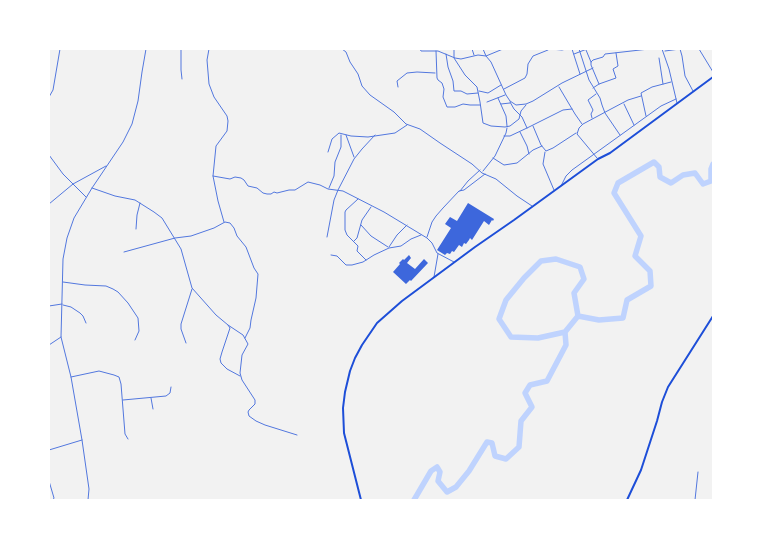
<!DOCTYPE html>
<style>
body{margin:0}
#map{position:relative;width:762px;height:549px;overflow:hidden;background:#f2f2f2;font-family:Literata,serif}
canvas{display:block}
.frame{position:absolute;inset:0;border:50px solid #fff;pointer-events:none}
</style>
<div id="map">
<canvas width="762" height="549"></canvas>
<div class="frame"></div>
</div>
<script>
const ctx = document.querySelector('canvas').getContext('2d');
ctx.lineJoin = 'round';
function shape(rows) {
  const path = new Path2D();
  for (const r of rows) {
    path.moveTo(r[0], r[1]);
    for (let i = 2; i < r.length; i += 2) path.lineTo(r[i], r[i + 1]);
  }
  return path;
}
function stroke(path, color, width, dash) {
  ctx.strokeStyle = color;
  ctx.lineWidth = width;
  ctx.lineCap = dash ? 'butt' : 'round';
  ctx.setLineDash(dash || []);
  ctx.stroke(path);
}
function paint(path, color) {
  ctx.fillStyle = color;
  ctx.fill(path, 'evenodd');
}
const river = shape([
 [565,332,538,338,511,337,499,319,506,300,524,278,541,261,556,259,580,267,584,279,574,293,578,316],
 [414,500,431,471,437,467,440,472,438,481,447,492,456,487,469,471,487,442,492,443,495,456,506,459,519,447,521,421,532,407,525,393,530,385,547,381,566,345,565,332,578,316,599,320,623,318,627,300,651,286,650,271,635,256,641,236,614,193,618,183,654,162,659,167,660,177,671,183,683,175,695,173,703,184,711,181,711,169,713,164]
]);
const building = shape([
 [468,203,494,219,493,221,492,220,489,225,484,221,472,240,470,238,469,240,466,244,464,243,462,247,459,245,454,252,452,251,450,254,447,253,445,255,437,250,451,228,445,224,450,217,457,221],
 [409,255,411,258,407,263,415,269,424,259,428,263,411,281,410,280,406,284,393,272,400,264,399,263,403,259,404,260]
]);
const minor = shape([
 [181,49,181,70,182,79],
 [209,49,207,60,209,84,214,97,227,116,228,121,227,131,216,146,213,176,218,201,224,222],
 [342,49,346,52,350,62,358,74,362,86,370,95,394,112,406,124,420,129,440,143,472,164,482,173,496,179,517,196,532,206],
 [420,49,421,51,438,51,455,58,461,59,478,55,486,56,491,62,506,95,510,101,516,105,526,104,533,101,562,83,593,68],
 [454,49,454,58,465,75,477,87,480,102,483,123,491,126,505,127,510,126,519,119,521,111,526,105],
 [472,49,474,55],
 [483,49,486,56,503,49],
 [550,49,562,50,566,49],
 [572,49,580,74],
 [579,49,589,80,600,98,602,105,605,113,620,135],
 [662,49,669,69,677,103],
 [680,49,682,56,685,76,693,91],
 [699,49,713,72],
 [586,50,591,62],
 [436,51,437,78,438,80,442,83,444,89,443,97,447,107,455,107,463,104,470,105,480,105],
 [665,51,680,49],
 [446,54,448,67,453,81,454,91,461,91,467,94,478,93],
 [574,54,587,49],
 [659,58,663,84],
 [599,84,591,65,591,62,593,60,603,57,605,54,649,49],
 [398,87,397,81,407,73,417,72,435,73],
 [559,87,575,114,582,124],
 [593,88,599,84,616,78,613,69,618,66,616,53],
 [504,89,525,78,527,74,528,64,533,56,548,50],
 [479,91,488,93,501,85],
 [49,97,53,90,60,49],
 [498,98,506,116,507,126],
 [487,102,505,95],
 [510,102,514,109,522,117,527,128],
 [501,104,510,103],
 [624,104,634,125],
 [646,116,641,93,652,87,671,82],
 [592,118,591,114,593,110,588,100,596,94],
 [533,126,541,145,546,151,553,148,576,133],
 [520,132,527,146,529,154],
 [346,135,354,157],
 [504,136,510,136,527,128,563,110,572,109],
 [328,152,332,139,339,133,351,136,368,137,395,133,407,125],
 [545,152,543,164,554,190],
 [49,155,63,174,86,197],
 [493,158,504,165,517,163,533,150,542,146],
 [597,158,577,134,579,128,583,124,611,109,628,100,641,96],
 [483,171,495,156,506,133,507,128],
 [213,176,230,179,235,177,241,178,244,180,248,186,257,188,263,193,267,194,271,194,274,192,277,193,289,190,295,190,308,182,320,185,328,189,343,191,384,212,427,238,432,243,437,253,454,262],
 [561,186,566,176,572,170,661,106,676,99],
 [92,188,115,196,135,200,154,212,162,218,181,249,192,288,216,315,228,325,230,328,222,352,220,359,221,363,227,369,240,376],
 [329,188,334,176,335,162,341,147,341,135],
 [460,191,468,181,480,170],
 [358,199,346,210,345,212,345,230,347,235,358,246,357,251,366,260],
 [49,204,73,184,106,166],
 [361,225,371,236,388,247],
 [136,229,137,215,140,203],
 [327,237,334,200,338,190,354,159,362,149,375,135],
 [427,237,432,222,436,216,443,208,459,191,464,190,485,174],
 [354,241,357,238,362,220,371,207],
 [389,247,397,235,407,225],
 [124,252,175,238,191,236,214,228,225,222,230,223,234,228,237,236,246,247,254,268,258,274,256,298,251,320,250,328,245,338],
 [331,255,337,256,346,265,352,265,363,262,374,255,389,248,401,246,411,239,421,235],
 [434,277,438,254],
 [63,282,85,285,106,286,113,289,118,292,128,303,138,318,139,331,135,340],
 [63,305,71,307,80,313,83,316,86,323],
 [49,306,62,304],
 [228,325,243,335,248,344,242,355,240,373,242,380,255,400,255,404,249,410,248,412,249,416,256,421,265,425,297,435],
 [186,343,181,329,181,324,192,289],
 [49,345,61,337],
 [71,377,99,371,114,375,119,377,121,384,125,434,128,439],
 [151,398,153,409],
 [123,400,166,396,170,393,171,387],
 [49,450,82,440],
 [49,481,54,498,53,500],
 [88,500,89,489,82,440,71,377,61,337,63,259,67,238,74,218,92,188,123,142,132,124,138,101,142,72,146,49],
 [695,500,698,472]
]);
const secondary = shape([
 [627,500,641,470,657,421,662,402,668,387,713,316]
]);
const trunk = shape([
 [361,500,344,433,343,408,345,392,350,371,355,358,362,345,377,323,402,301,475,247,514,220,598,159,610,153,713,77]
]);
stroke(river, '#bfd3fe', 5.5);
paint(building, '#3d67dc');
stroke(minor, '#5277de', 1);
stroke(secondary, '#1d4ed8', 2);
stroke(trunk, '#1d4ed8', 2);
</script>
